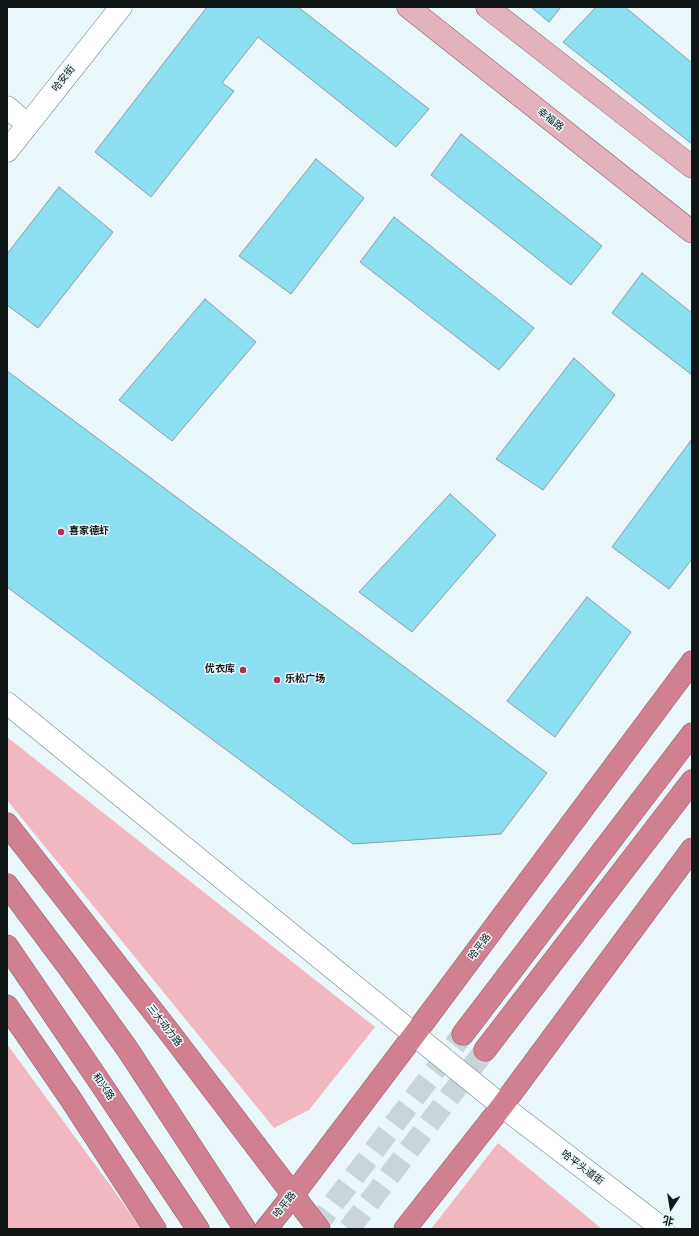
<!DOCTYPE html>
<meta charset="utf-8">
<style>
body{margin:0}
#map{position:relative;width:699px;height:1236px;overflow:hidden;background:#e9f7fa;font-family:"Nunito Sans","Noto Sans SC",sans-serif}
canvas{display:block}
.frame{position:absolute;inset:0;border:8px solid #111617;pointer-events:none}
.north{position:absolute;left:651px;top:1188px;width:40px;height:40px;-webkit-text-stroke:3px #e9f7fa;paint-order:stroke;rotate:192deg;font-size:11px;font-weight:700;line-height:16px;text-align:center;color:#111617}
.north::after{content:'';display:block;margin:auto;width:14px;height:18px;background:#111617;clip-path:polygon(50% 0,100% 100%,50% 72%,0 100%)}
</style>
<div id="map">
<canvas width="699" height="1236"></canvas>
<div class="frame"></div>
<div class="north">北</div>
</div>
<script>
const ctx = document.querySelector('canvas').getContext('2d');
ctx.lineJoin = 'round';
function paint(path, color) {
  ctx.fillStyle = color;
  ctx.fill(path, 'evenodd');
}
function shape(rows) {
  const path = new Path2D();
  for (const r of rows) {
    path.moveTo(r[0], r[1]);
    for (let i = 2; i < r.length; i += 2) path.lineTo(r[i], r[i + 1]);
  }
  return path;
}
function stroke(path, color, width, dash) {
  ctx.strokeStyle = color;
  ctx.lineWidth = width;
  ctx.lineCap = dash ? 'butt' : 'round';
  ctx.setLineDash(dash || []);
  ctx.stroke(path);
}
function write(font, color, halo, rows, align = 'center') {
  ctx.font = font + ' "Nunito Sans","Noto Sans SC",sans-serif';
  ctx.lineWidth = 3;
  ctx.setLineDash([]);
  ctx.textBaseline = 'middle';
  ctx.strokeStyle = halo;
  ctx.fillStyle = color;
  for (const [text, x, y, turn = 0] of rows) {
    ctx.save();
    ctx.translate(x, y);
    ctx.rotate((+turn || 0) * Math.PI / 180);
    ctx.textAlign = isNaN(turn) ? turn : align;
    if (halo) ctx.strokeText(text, 0, 0);
    ctx.fillText(text, 0, 0);
    ctx.restore();
  }
}
const green = shape([
 [7,737,375,1027,309,1110,274,1128,7,800],
 [7,1044,142,1229,7,1229],
 [498,1143,602,1229,431,1229]
]);
const building = shape([
 [207,7,298,7,429,109,396,147,258,37,222,83,234,91,151,197,95,152,207,7],
 [531,7,561,7,549,22,531,7],
 [596,7,625,7,692,63,692,144,563,42,596,7],
 [461,134,602,246,571,285,431,175,461,134],
 [316,159,364,198,291,294,239,256,316,159],
 [59,187,113,232,38,328,7,305,7,254,59,187],
 [394,217,534,328,499,370,360,262,394,217],
 [642,273,692,313,692,375,612,313,642,273],
 [205,299,256,342,172,441,119,400,205,299],
 [574,358,615,395,543,490,496,459,574,358],
 [7,371,547,773,501,834,353,844,7,587,7,371],
 [692,439,692,559,669,589,612,547,692,439],
 [450,494,496,535,412,632,359,592,450,494],
 [587,597,631,632,555,737,507,701,587,597]
]);
const highwayTunnel = shape([
 [314,1229,463,1034],
 [349,1229,485,1050]
]);
const minor = shape([
 [7,107,28,125],
 [7,151,121,7],
 [7,703,502,1106,663,1229]
]);
const major = shape([
 [408,7,692,232],
 [487,7,692,167]
]);
const highway = shape([
 [7,824,170,1033,319,1229],
 [7,885,70,969,128,1050,245,1229],
 [7,946,99,1081,198,1229],
 [7,1006,70,1098,155,1229],
 [463,1034,692,734],
 [485,1050,692,781],
 [266,1229,293,1195,414,1035,692,662],
 [405,1229,502,1106,692,849]
]);
const markers = [
 [61,532,4,"#b82959"],
 [243,670,4,"#b82959"],
 [277,680,4,"#b82959"]
];
const streetNames = [
 ["哈安街",64,79,-52],
 ["幸福路",550,120,38],
 ["哈平路",480,947,-53],
 ["三大动力路",164,1026,52],
 ["和兴路",103,1087,56],
 ["哈平头道街",582,1168,37],
 ["哈平路",285,1205,-51]
];
const poiNames = [
 ["喜家德虾",69,532],
 ["优衣库",235,670,"right"],
 ["乐松广场",285,680]
];
paint(green, '#f1b8c2');
paint(building, '#8cdff1');
stroke(building, '#8f9b9e', 1);
stroke(highwayTunnel, '#c9d5d8', 22, [22, 11]);
stroke(minor, '#798588', 23);
stroke(major, '#8d5b66', 23);
stroke(highway, '#8d5b66', 23);
stroke(minor, '#fff', 22);
stroke(major, '#e3b3bd', 22);
stroke(highway, '#d08091', 22);
for (const [x, y, r, color] of markers) {
  const dot = new Path2D();
  dot.arc(x, y, r, 0, 2 * Math.PI);
  ctx.fillStyle = color;
  ctx.fill(dot);
  stroke(dot, '#e9f7fa', 1.5);
}
write('10px', '#111617', '#e9f7fa', streetNames);
write('bold 10px', '#111617', '#e9f7fa', poiNames, 'left');
</script>
